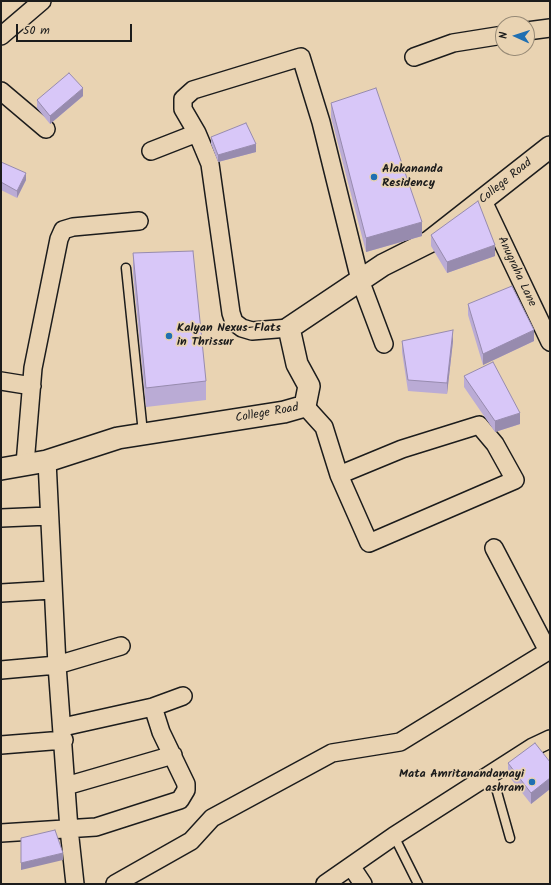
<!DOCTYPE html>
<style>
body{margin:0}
#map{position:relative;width:551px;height:885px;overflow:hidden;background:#e9d3b2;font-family:Kalam,sans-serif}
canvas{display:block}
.frame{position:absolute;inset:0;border:2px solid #1c1c1c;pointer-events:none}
.north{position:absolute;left:495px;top:16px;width:40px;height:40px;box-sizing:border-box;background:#e9d3b2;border:1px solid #978a76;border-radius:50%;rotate:273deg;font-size:11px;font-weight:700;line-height:16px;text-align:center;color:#1c1c1c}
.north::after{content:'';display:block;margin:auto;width:14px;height:18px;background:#1f6fb2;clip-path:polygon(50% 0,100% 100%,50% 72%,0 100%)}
.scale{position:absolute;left:16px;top:24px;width:116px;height:18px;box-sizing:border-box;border:2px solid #1c1c1c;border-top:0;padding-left:5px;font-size:12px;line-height:14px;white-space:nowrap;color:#1c1c1c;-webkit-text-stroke:3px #e9d3b2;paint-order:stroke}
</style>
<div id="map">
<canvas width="551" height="885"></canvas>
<div class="frame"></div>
<div class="north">N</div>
<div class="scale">50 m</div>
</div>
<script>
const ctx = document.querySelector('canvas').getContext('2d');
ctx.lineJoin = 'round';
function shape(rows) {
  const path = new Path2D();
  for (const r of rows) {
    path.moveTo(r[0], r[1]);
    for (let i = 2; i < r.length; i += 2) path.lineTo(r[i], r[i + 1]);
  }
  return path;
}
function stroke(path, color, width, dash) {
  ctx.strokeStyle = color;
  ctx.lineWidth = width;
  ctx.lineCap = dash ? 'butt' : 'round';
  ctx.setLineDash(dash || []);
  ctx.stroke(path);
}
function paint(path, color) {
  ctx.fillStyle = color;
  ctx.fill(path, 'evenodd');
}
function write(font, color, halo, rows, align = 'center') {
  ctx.font = font + ' Kalam,sans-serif';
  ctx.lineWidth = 3.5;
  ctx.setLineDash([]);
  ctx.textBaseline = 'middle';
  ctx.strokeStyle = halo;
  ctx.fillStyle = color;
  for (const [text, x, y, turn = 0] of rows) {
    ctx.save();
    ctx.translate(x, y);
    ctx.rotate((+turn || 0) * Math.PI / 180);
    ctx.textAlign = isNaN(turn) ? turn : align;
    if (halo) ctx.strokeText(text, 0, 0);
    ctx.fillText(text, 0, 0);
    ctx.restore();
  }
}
const service = shape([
 [126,268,143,433],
 [492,774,510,838],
 [394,836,418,884]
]);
const minor = shape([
 [527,31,550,28],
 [1,36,42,1],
 [414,57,453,43,503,35],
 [1,91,46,129],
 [197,133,183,109,183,99,193,90,301,57,321,122,360,280,384,344],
 [151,151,197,133,210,164,231,313,234,322,242,328,252,331,289,328],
 [483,201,550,342],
 [1,381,32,386],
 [305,406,324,427,339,475,369,543,515,480,495,444,479,425,402,449,339,475],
 [47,461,57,665,69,829,75,884],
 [25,464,33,368,59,239,63,230,73,227,139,221],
 [1,518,49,516],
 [494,548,548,651],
 [1,593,52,590],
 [1,670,57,665,121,646],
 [63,727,153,707,183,696],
 [1,745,64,740],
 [66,786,173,755],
 [1,833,96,827,180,800,186,790,186,784,161,732,153,707],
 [351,866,363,884],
 [115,884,191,841,212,818,332,753,400,742,550,650],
 [325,884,394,836,533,747,550,739]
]);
const tertiary = shape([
 [1,469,47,461,118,438,284,412,305,406,309,386,297,364,289,328,383,265,429,242,550,147]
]);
const wall = shape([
 [83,96,50,124,37,108,37,100],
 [331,103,422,236,366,252,331,117],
 [211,137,256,152,218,162,211,144],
 [1,162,26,180,17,198,1,190],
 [431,235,495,256,447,273,431,246],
 [133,253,206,381,206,400,146,407,133,273],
 [468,304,534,341,483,365,468,315],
 [402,341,453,341,447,394,408,391,402,352],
 [464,376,520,424,495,432,464,387],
 [550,762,550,789,531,804,508,775,508,763]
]);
const shadedWall = shape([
 [83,88,83,96,50,124,50,116],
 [256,144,256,152,218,162,218,155],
 [26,173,26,180,17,198,17,191],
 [422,222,422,236,366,252,366,238],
 [495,245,495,256,447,273,447,262],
 [453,330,453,341,447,394,447,383],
 [534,330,534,341,483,365,483,354],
 [520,413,520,424,495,432,495,421],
 [550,778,550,789,531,804,531,793],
 [63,853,63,860,21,870,21,863]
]);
const building = shape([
 [69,73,83,88,50,116,37,100,69,73],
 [376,88,422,222,366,238,331,103,376,88],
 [246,123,256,144,218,155,211,137,246,123],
 [1,162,26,173,17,191,1,182,1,162],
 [478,201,495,245,447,262,431,235,478,201],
 [193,251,206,381,146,388,133,253,193,251],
 [512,286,534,330,483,354,468,304,512,286],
 [453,330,447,383,408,380,402,341,453,330],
 [493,362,520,413,495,421,464,376,493,362],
 [535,743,550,762,550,778,531,793,508,763,535,743],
 [55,830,63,853,21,863,21,838,55,830]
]);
const markers = [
 [374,177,4,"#1f6fb2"],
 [169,336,4,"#1f6fb2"],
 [532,782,4,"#1f6fb2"]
];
const poiNames = [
 ["Alakananda",382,170],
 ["Residency",382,184],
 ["Kalyan Nexus-Flats",177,329],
 ["in Thrissur",177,343],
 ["Mata Amritanandamayi",524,775,"right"],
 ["ashram",524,789,"right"]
];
const streetNames = [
 ["College Road",506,182,-39],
 ["Anugraha Lane",516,272,65],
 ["College Road",267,414,-10]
];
stroke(service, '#1c1c1c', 11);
stroke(minor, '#1c1c1c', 20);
stroke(tertiary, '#1c1c1c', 24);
stroke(service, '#e9d3b2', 8);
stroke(minor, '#e9d3b2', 17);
stroke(tertiary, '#e9d3b2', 21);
paint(wall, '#baabd5');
paint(shadedWall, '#978bae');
paint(building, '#d8c7f8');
stroke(building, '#978bae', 1);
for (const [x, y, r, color] of markers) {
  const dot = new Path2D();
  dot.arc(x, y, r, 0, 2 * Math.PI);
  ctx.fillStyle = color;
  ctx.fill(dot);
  stroke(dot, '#e9d3b2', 1.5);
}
write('bold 12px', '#1c1c1c', '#e9d3b2', poiNames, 'left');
write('12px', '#1c1c1c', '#e9d3b2', streetNames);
</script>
